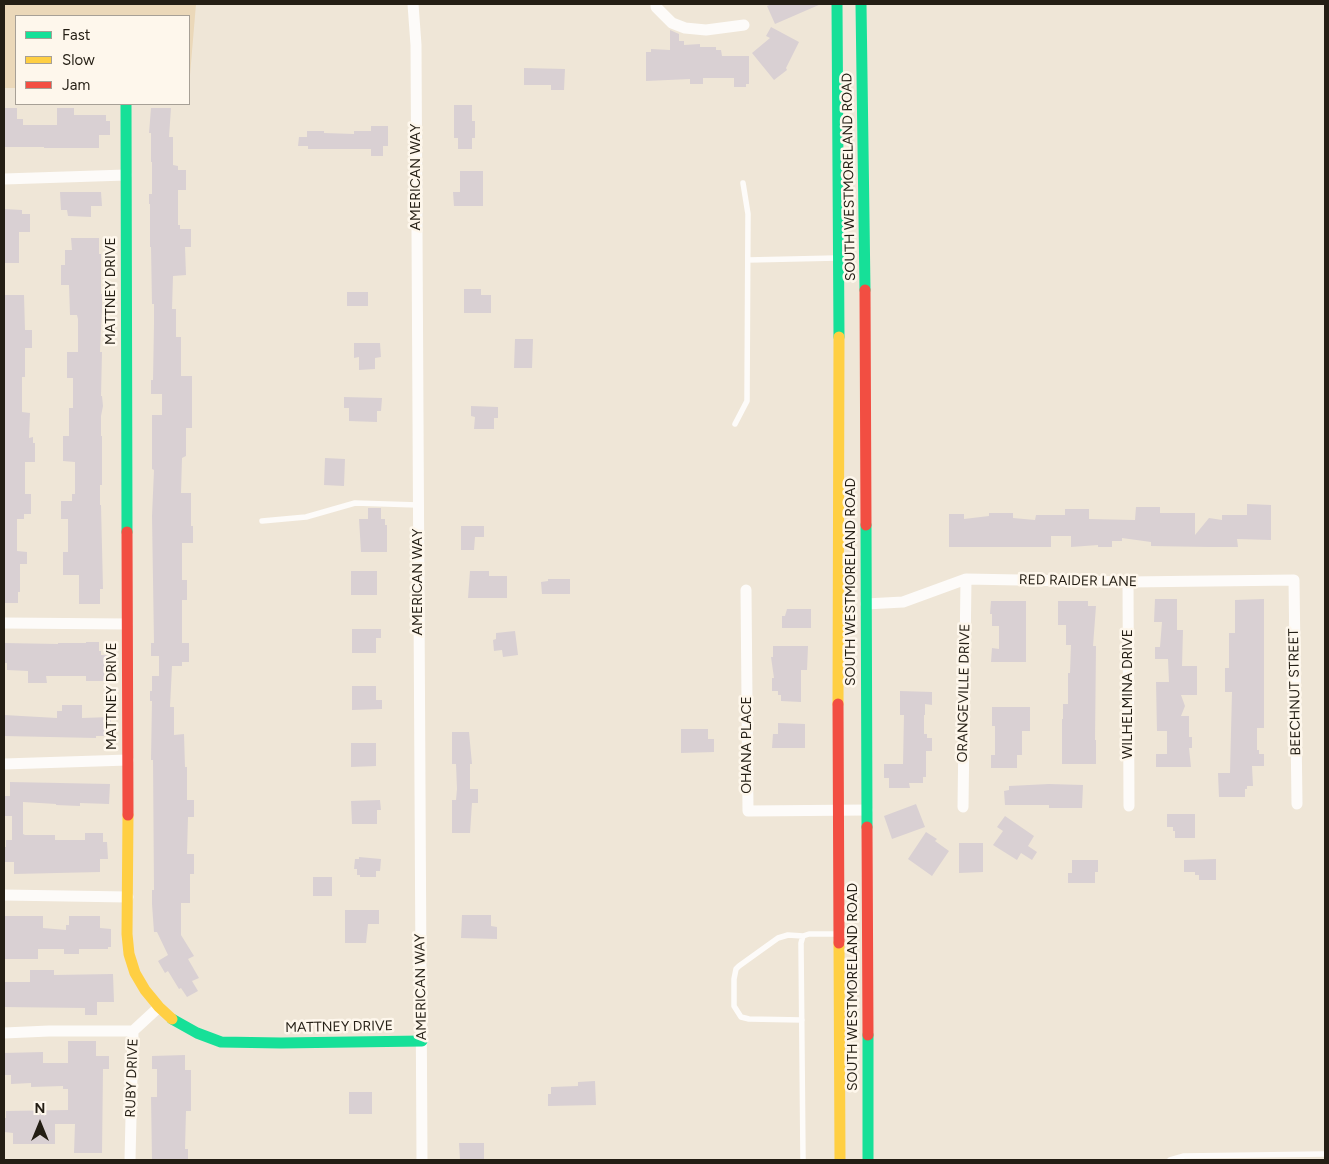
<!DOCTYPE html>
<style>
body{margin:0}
#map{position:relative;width:1329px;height:1164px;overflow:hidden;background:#efe6d7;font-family:Figtree,sans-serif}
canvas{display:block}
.frame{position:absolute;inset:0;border:5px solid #241e14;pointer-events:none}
.legend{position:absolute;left:15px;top:15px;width:175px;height:90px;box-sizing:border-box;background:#fef7ec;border:1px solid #a7a096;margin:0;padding:6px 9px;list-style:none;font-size:15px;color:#241e14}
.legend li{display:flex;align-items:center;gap:10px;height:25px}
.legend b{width:25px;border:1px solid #a7a096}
.north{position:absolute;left:15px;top:1099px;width:50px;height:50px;-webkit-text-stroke:4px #fef7ec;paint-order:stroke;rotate:0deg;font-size:14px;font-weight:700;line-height:20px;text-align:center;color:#241e14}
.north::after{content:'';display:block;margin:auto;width:18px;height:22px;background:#241e14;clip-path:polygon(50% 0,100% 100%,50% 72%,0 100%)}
</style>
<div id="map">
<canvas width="1329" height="1164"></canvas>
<div class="frame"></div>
<ul class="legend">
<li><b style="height:6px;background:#16e098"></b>Fast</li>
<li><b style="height:6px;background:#ffcf43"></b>Slow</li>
<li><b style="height:6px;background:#f24e42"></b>Jam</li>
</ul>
<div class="north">N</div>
</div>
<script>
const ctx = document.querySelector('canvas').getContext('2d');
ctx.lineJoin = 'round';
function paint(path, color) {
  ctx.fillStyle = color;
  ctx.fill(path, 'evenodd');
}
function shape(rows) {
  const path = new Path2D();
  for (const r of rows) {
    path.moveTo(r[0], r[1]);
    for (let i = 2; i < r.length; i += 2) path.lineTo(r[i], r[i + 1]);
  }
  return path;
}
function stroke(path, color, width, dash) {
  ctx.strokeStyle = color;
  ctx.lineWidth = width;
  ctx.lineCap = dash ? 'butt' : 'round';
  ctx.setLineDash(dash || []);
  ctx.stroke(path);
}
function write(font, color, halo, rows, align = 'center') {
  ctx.font = font + ' Figtree,sans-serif';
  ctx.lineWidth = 5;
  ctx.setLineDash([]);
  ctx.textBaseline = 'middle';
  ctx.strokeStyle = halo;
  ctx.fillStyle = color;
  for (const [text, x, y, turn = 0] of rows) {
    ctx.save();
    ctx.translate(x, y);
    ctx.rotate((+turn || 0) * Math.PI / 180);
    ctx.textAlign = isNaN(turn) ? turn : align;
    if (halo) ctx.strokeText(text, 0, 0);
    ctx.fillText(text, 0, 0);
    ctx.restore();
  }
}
const green = shape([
 [4,4,196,4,189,87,189,16,16,16,16,88,4,88]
]);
const building = shape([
 [772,4,821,4,775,24,767,6],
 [771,27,799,42,786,68,787,70,774,80,752,53,770,38,766,36],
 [670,30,679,34,679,41,684,41,684,45,700,44,700,47,716,47,716,50,721,50,722,56,749,56,749,84,746,84,746,87,734,87,734,78,703,78,703,84,690,84,690,79,646,81,646,52,651,52,651,49,670,50],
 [524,68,565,69,564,90,551,90,551,85,524,85],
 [454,105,472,105,472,121,475,121,475,138,472,138,472,149,458,149,458,138,454,138],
 [4,108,17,108,17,119,23,119,23,125,57,125,57,108,74,108,74,115,106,115,106,121,110,121,110,135,99,135,99,148,44,148,44,147,4,147],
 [151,108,171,108,169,137,173,137,173,165,178,166,178,170,186,170,186,190,178,190,178,225,180,225,180,229,191,229,191,247,185,247,186,275,173,276,172,309,176,309,176,337,181,337,181,376,192,376,192,428,186,428,186,456,182,458,181,493,191,493,191,526,193,526,193,543,182,543,182,580,187,580,187,600,182,600,182,643,189,643,189,662,182,662,182,666,172,666,170,707,174,707,174,735,184,734,185,767,187,767,187,800,194,800,194,817,188,817,187,854,194,854,194,874,190,874,190,903,181,903,181,935,194,956,188,959,199,978,192,981,198,991,187,997,181,988,179,989,168,971,165,973,158,961,168,955,157,932,154,932,152,904,152,890,154,890,153,760,151,760,152,701,150,701,150,691,152,691,152,676,159,676,159,656,151,656,151,643,154,643,152,516,154,470,152,469,152,415,162,415,162,394,151,394,151,380,153,380,154,324,154,304,152,304,151,247,150,247,150,204,149,204,149,194,152,194,152,162,151,162,151,133,149,133],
 [371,126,388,126,388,146,383,146,383,156,371,156,371,149,308,149,308,146,298,146,299,137,307,137,307,131,324,131,324,133,354,134,354,131,371,131],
 [460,171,483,171,483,206,454,206,453,192,460,192],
 [60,192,101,192,102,206,91,206,91,217,68,216,67,210,61,210],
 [4,209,22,210,22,214,30,214,30,232,19,232,19,263,4,263],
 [71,238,99,238,99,254,101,254,101,294,102,294,102,308,100,352,102,352,101,396,102,396,103,406,101,416,101,436,102,436,102,485,100,485,100,505,101,505,103,589,100,589,100,604,79,604,79,575,63,575,63,552,68,552,68,519,61,519,61,501,72,501,72,494,75,494,75,462,63,461,63,436,69,436,69,408,73,408,73,378,67,378,67,352,78,352,78,319,77,315,70,315,69,285,61,285,61,265,65,265,65,250,72,250],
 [464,289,481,289,481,295,491,295,491,313,464,313],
 [347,292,368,292,368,306,347,306],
 [4,295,24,295,25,330,32,330,32,348,25,348,25,377,22,377,22,412,30,413,29,438,33,437,33,443,35,443,35,462,25,462,25,494,31,494,31,514,24,514,24,519,17,519,17,551,27,552,27,564,20,564,20,592,18,592,18,603,4,603],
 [515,339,533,339,532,368,514,368],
 [354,343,380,343,381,357,375,358,375,369,359,370,359,357,354,358],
 [344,397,382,398,381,411,377,411,377,422,349,421,349,408,344,408],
 [471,406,498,407,498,418,494,418,494,429,474,429,475,417,471,416],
 [325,458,345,459,344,486,324,485],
 [1247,504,1271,505,1271,540,1237,539,1238,547,1208,547,1151,546,1151,542,1122,538,1122,541,1112,541,1112,547,1098,547,1098,545,1071,547,1071,536,1051,536,1051,547,949,547,949,514,964,514,964,519,989,516,989,513,1013,513,1013,518,1035,520,1036,515,1065,515,1065,509,1089,509,1089,519,1135,520,1136,507,1160,507,1160,513,1195,513,1195,535,1209,518,1222,520,1222,515,1247,515],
 [368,508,381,508,381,519,385,519,385,525,387,525,387,552,361,552,359,519,368,519],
 [461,526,484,526,484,537,475,537,474,550,461,550],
 [351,571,377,571,377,595,351,595],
 [470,571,489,571,489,576,507,576,507,598,468,598],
 [548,579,570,579,570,594,542,594,541,582,548,581],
 [1155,599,1177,599,1177,630,1183,630,1182,666,1197,666,1197,695,1181,695,1185,706,1181,716,1189,716,1189,737,1192,737,1192,748,1189,748,1191,767,1156,767,1156,754,1167,754,1167,731,1157,731,1156,682,1169,682,1168,659,1155,659,1155,647,1160,647,1162,622,1154,622],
 [1264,599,1264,728,1257,728,1257,750,1259,750,1259,754,1264,754,1264,766,1252,766,1253,786,1247,786,1247,789,1245,789,1245,797,1219,797,1218,773,1230,773,1232,692,1225,692,1225,668,1229,668,1229,633,1235,633,1235,600],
 [991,601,1026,601,1026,662,991,662,992,648,999,649,999,626,992,626,992,614,990,614],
 [1058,601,1088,601,1088,606,1096,606,1093,646,1096,646,1095,740,1096,740,1096,764,1062,764,1062,719,1063,719,1063,704,1068,704,1068,673,1070,673,1071,645,1066,645,1066,625,1058,625],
 [787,609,811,609,811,628,782,628,782,616,785,616],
 [352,629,381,629,381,638,376,638,376,653,352,653],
 [515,631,518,655,503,657,502,650,494,651,493,640,496,639,496,633],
 [86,642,99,642,99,651,101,651,101,655,109,655,109,674,105,674,105,681,86,681,86,676,46,676,47,683,28,683,28,671,7,670,7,663,4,663,4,643,58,644,58,643,86,643],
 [773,646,808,646,807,670,801,670,801,702,781,701,781,695,778,695,778,691,772,691,772,678,774,678,771,657,773,657],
 [352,686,376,686,376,700,382,700,382,709,352,710],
 [900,691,932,692,932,705,925,704,925,715,924,715,924,734,927,734,927,738,932,738,932,751,926,751,926,777,923,777,923,783,909,783,910,788,889,788,889,778,884,778,884,764,903,764,904,715,900,715],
 [62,705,82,705,82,718,111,717,111,736,96,736,96,738,4,736,4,715,57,718,57,711,62,711],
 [992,707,1030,707,1030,731,1022,731,1022,755,1017,755,1017,768,991,768,991,755,995,755,995,726,992,726],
 [778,723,805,724,805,748,772,748,773,734,778,734],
 [681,729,708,729,708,739,714,739,714,752,681,753],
 [452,732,469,732,472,764,470,764,470,789,478,789,478,803,472,803,470,833,452,833,452,800,456,800,457,789,456,764,452,764],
 [351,743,376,743,376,766,351,767],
 [10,782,110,784,109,804,80,803,80,806,56,805,56,804,23,802,23,834,25,835,55,835,55,840,85,840,85,833,103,833,103,842,107,842,108,859,100,859,100,872,14,874,14,862,4,862,4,847,6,847,6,840,12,840,12,816,4,816,4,796,10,796],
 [1049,784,1083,785,1082,808,1049,808,1049,805,1005,805,1004,791,1009,790,1009,786],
 [380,800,381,810,377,810,377,824,352,824,351,801],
 [916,804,925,827,892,839,884,816],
 [1167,814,1195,814,1195,838,1175,838,1175,831,1173,831,1173,827,1167,827],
 [1005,816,1034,836,1028,846,1037,852,1032,860,1021,853,1017,860,993,845,1003,831,997,827],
 [926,832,937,839,935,841,949,851,932,876,908,859],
 [959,843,983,843,983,872,959,873],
 [359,857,381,859,380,871,376,871,376,877,360,877,360,875,357,875,357,869,354,869,355,859,359,859],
 [1216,859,1216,880,1199,880,1199,875,1195,875,1195,872,1184,872,1184,860],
 [1072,860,1098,860,1098,872,1095,872,1095,883,1068,883,1068,873,1072,873],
 [313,877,332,877,332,896,313,896],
 [345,910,379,910,379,924,368,924,366,943,345,943],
 [462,915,491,915,491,926,497,927,497,939,461,938],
 [4,916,43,916,43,928,66,930,66,925,69,925,69,916,100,916,100,928,111,929,111,947,108,947,108,949,79,949,79,954,64,954,64,949,38,949,38,959,4,959],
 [30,970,54,970,54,975,113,974,114,1002,97,1002,97,1015,85,1015,85,1008,4,1007,4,982,30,982],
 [68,1041,96,1041,96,1056,109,1056,109,1069,103,1069,102,1153,74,1153,75,1124,55,1124,55,1144,13,1144,13,1133,4,1132,4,1118,6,1118,6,1111,68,1110,68,1089,63,1089,63,1086,31,1087,31,1083,11,1084,11,1075,4,1075,4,1053,43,1052,43,1063,68,1063],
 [185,1055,185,1070,191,1070,191,1111,186,1111,185,1149,188,1149,188,1160,152,1160,151,1097,157,1097,157,1069,152,1069,152,1056],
 [595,1081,596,1105,548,1106,548,1094,551,1094,551,1087,578,1086,578,1082],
 [349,1092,372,1092,372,1114,349,1114],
 [459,1143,484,1143,484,1160,460,1160]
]);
const lane = shape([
 [748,260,837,258],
 [735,424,747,401,748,214,743,183],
 [262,521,306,517,355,503,418,505],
 [802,1020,749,1019,741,1017,734,1006,734,979,736,969,739,966,778,938,788,935,803,936],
 [803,1160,801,943,803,936,809,934,836,934],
 [1170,1160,1184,1156,1325,1154]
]);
const street = shape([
 [413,4,416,45,422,1160],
 [656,4,656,7,672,23,685,28,706,30,744,25],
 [4,179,126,175],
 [1128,582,1129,806],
 [746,590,748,811,867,810],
 [866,604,903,602,966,579,1128,582,1294,580,1297,804],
 [4,623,127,624],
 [4,764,128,760],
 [963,807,966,579],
 [4,895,128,897],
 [4,1033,49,1031,133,1031],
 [130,1160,133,1031,159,1007]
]);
const fast = shape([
 [837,4,839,337],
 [861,4,865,290],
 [126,104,127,532],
 [866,525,867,827],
 [172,1019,197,1033,221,1042,281,1043,422,1041],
 [868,1035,868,1160]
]);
const slow = shape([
 [838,704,839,337],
 [128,815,127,934,129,954,135,973,145,990,159,1007,172,1019],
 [839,943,840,1160]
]);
const jam = shape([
 [865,290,866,525],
 [127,532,128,815],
 [838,704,839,943],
 [867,827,868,1035]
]);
const streetNames = [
 ["AMERICAN WAY",416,177,-90],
 ["SOUTH WESTMORELAND ROAD",849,177,-91],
 ["MATTNEY DRIVE",111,291,-90],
 ["RED RAIDER LANE",1078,581,1],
 ["AMERICAN WAY",418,582,-90],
 ["SOUTH WESTMORELAND ROAD",851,582,-90],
 ["BEECHNUT STREET",1295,692,-91],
 ["ORANGEVILLE DRIVE",964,693,-89],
 ["WILHELMINA DRIVE",1128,694,-90],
 ["MATTNEY DRIVE",112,696,-90],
 ["OHANA PLACE",747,745,-90],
 ["AMERICAN WAY",421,987,-91],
 ["SOUTH WESTMORELAND ROAD",853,987,-90],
 ["MATTNEY DRIVE",339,1027,-1],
 ["RUBY DRIVE",132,1078,-88]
];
paint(green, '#ebd8b9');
paint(building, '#d9d0d3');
stroke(lane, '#fdfbf9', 5.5);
stroke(street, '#fdfbf9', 11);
stroke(fast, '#16e098', 11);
stroke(slow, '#ffcf43', 11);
stroke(jam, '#f24e42', 11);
write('14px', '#241e14', '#fef7ec', streetNames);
</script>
